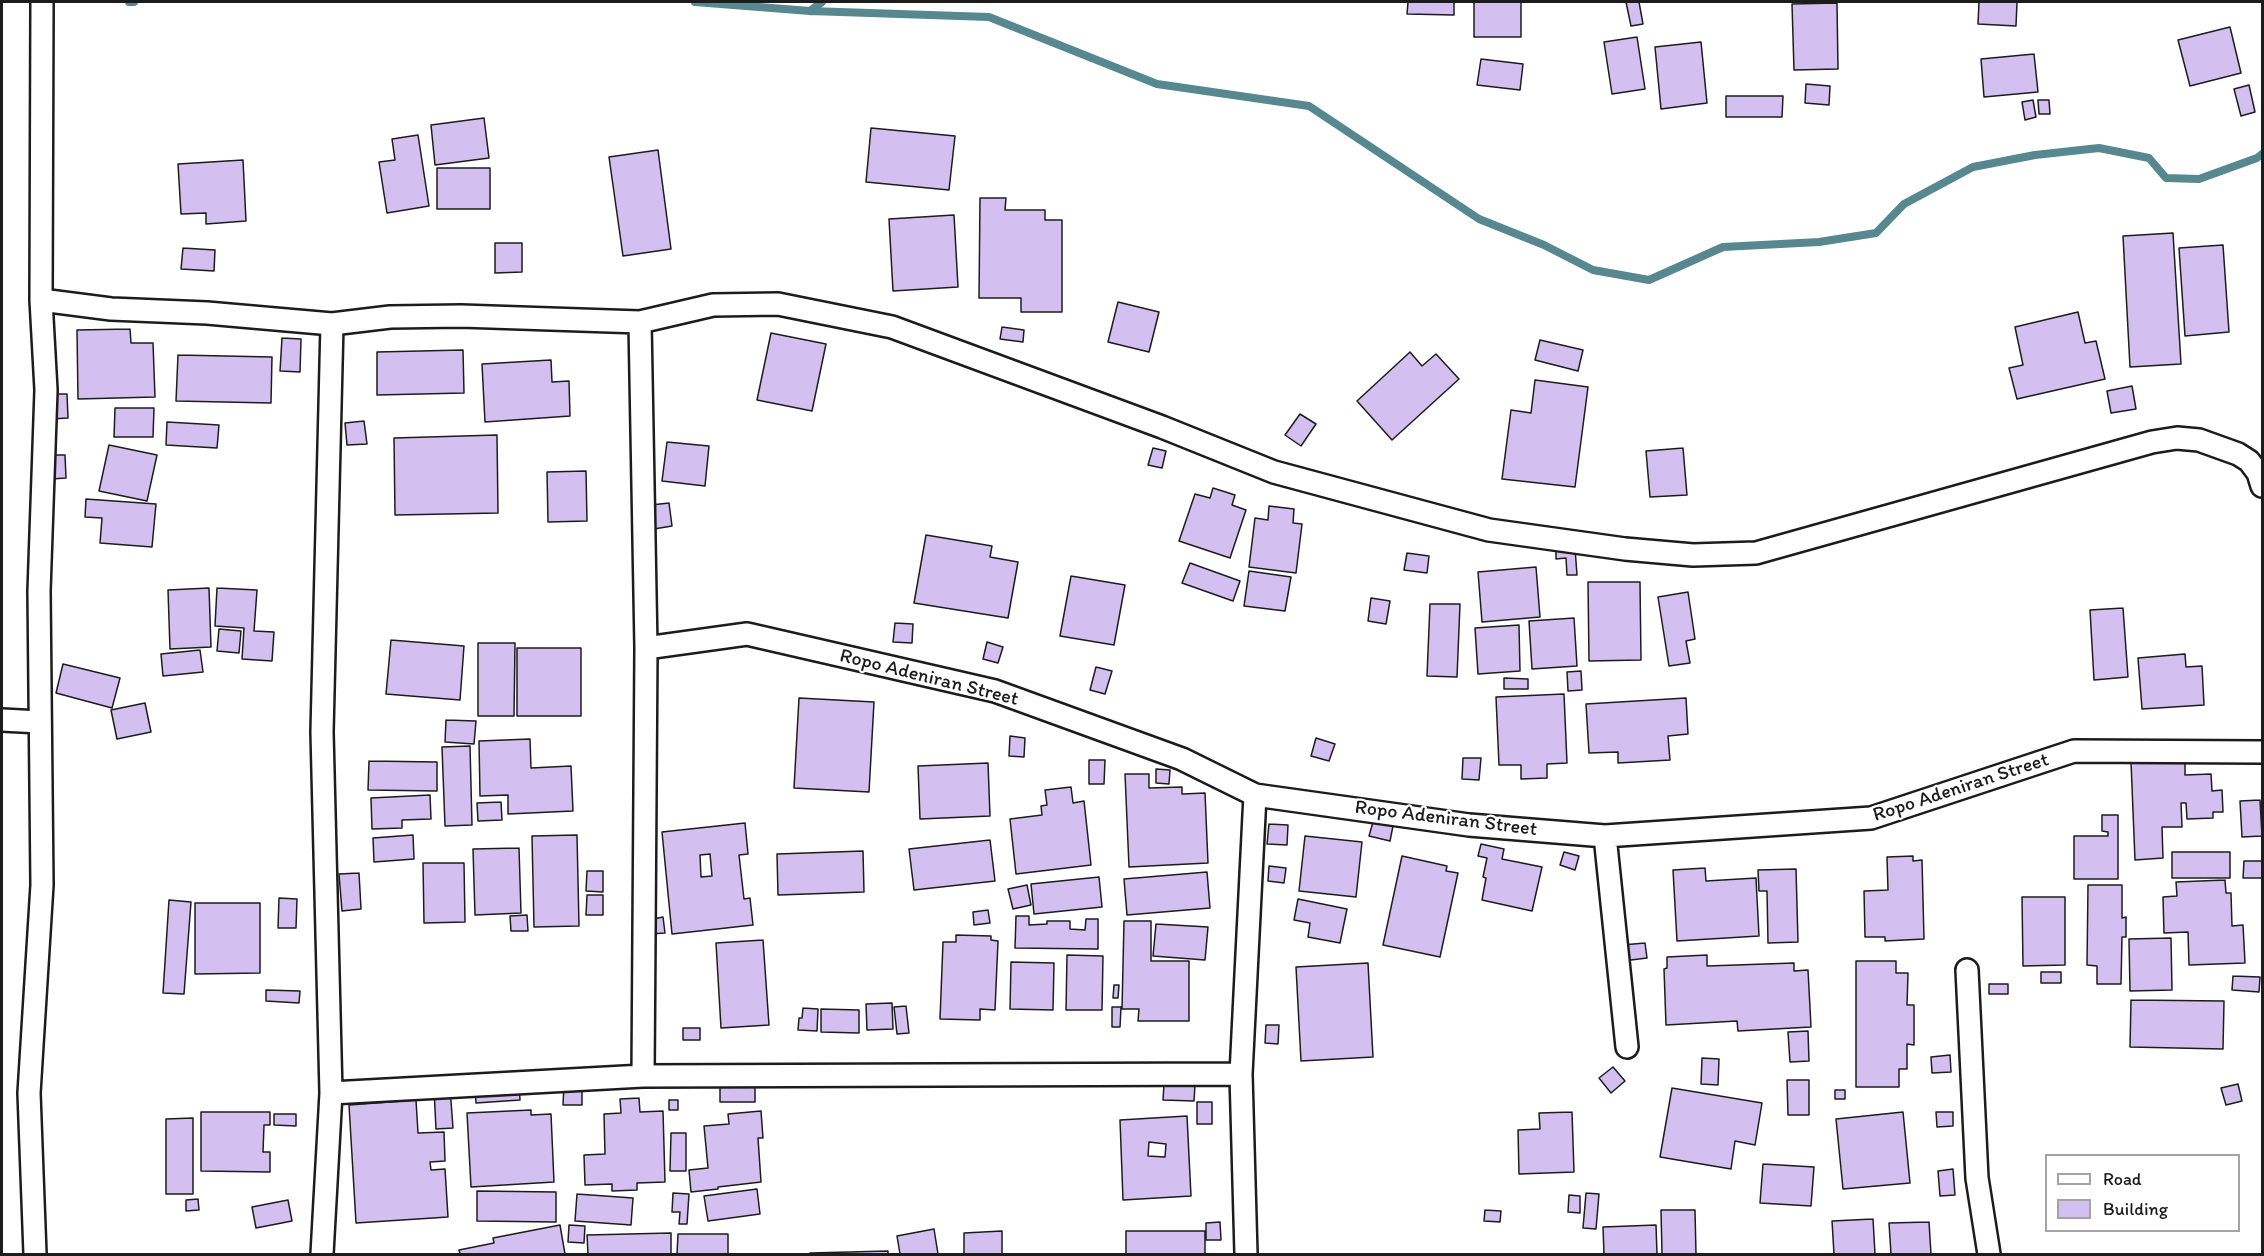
<!DOCTYPE html>
<style>
body{margin:0}
#map{position:relative;width:2264px;height:1256px;overflow:hidden;background:#fff;font-family:Itim,sans-serif}
canvas{display:block}
.frame{position:absolute;inset:0;border:3px solid #1c1c1c;pointer-events:none}
.legend{position:absolute;left:2045px;top:1154px;width:195px;height:78px;box-sizing:border-box;background:#fff;border:2px solid #a4a4a4;margin:0;padding:8px 10px;list-style:none;font-size:18px;color:#1c1c1c}
.legend li{display:flex;align-items:center;gap:12px;height:30px}
.legend b{width:30px;border:2px solid #a4a4a4}
</style>
<div id="map">
<canvas width="2264" height="1256"></canvas>
<div class="frame"></div>
<ul class="legend">
<li><b style="height:8px;background:#fff"></b>Road</li>
<li><b style="height:16px;background:#d4c0f0"></b>Building</li>
</ul>
</div>
<script>
const ctx = document.querySelector('canvas').getContext('2d');
ctx.lineJoin = 'round';
function shape(rows) {
  const path = new Path2D();
  for (const r of rows) {
    path.moveTo(r[0], r[1]);
    for (let i = 2; i < r.length; i += 2) path.lineTo(r[i], r[i + 1]);
  }
  return path;
}
function stroke(path, color, width, dash) {
  ctx.strokeStyle = color;
  ctx.lineWidth = width;
  ctx.lineCap = dash ? 'butt' : 'round';
  ctx.setLineDash(dash || []);
  ctx.stroke(path);
}
function paint(path, color) {
  ctx.fillStyle = color;
  ctx.fill(path, 'evenodd');
}
function write(font, color, halo, rows, align = 'center') {
  ctx.font = font + ' Itim,sans-serif';
  ctx.lineWidth = 4.5;
  ctx.setLineDash([]);
  ctx.textBaseline = 'middle';
  ctx.strokeStyle = halo;
  ctx.fillStyle = color;
  for (const [text, x, y, turn = 0] of rows) {
    ctx.save();
    ctx.translate(x, y);
    ctx.rotate((+turn || 0) * Math.PI / 180);
    ctx.textAlign = isNaN(turn) ? turn : align;
    if (halo) ctx.strokeText(text, 0, 0);
    ctx.fillText(text, 0, 0);
    ctx.restore();
  }
}
const stream = shape([
 [129,2,134,2],
 [695,2,810,11,989,17,1157,84,1309,106,1479,219,1544,245,1593,270,1649,280,1723,247,1819,242,1876,233,1904,204,1973,167,2035,155,2099,148,2149,158,2166,178,2199,179,2257,158,2262,154],
 [810,11,822,2]
]);
const building = shape([
 [1408,2,1454,2,1454,15,1407,14,1408,2],
 [1474,2,1521,2,1521,37,1474,37,1474,2],
 [1626,2,1639,2,1643,24,1631,26,1626,2],
 [1979,2,2017,2,2016,26,1978,24,1979,2],
 [1837,3,1838,69,1794,70,1792,4,1837,3],
 [2230,27,2241,73,2190,86,2178,40,2230,27],
 [1637,37,1645,89,1612,94,1604,42,1637,37],
 [1701,42,1707,103,1661,109,1655,47,1701,42],
 [2034,54,2038,92,1984,97,1981,59,2034,54],
 [1481,59,1523,64,1520,90,1477,85,1481,59],
 [1806,84,1830,86,1829,105,1805,103,1806,84],
 [2249,85,2255,112,2241,116,2234,89,2249,85],
 [1726,96,1783,96,1782,117,1726,117,1726,96],
 [2033,100,2036,117,2025,120,2022,102,2033,100],
 [2038,100,2049,100,2050,114,2039,114,2038,100],
 [484,118,489,158,435,165,431,125,484,118],
 [871,128,955,136,949,190,866,182,871,128],
 [418,135,429,206,387,213,379,162,395,160,392,139,418,135],
 [658,150,671,249,623,256,609,157,658,150],
 [243,160,246,221,206,224,206,213,181,214,178,164,243,160],
 [437,168,490,168,490,209,437,209,437,168],
 [980,198,1006,198,1005,210,1045,210,1045,220,1062,220,1062,312,1021,312,1021,298,979,298,980,198],
 [954,215,958,287,893,291,889,219,954,215],
 [2173,233,2181,364,2130,367,2123,236,2173,233],
 [495,243,522,243,522,272,495,273,495,243],
 [2223,245,2229,332,2185,336,2179,248,2223,245],
 [183,248,215,250,214,271,181,269,183,248],
 [1118,302,1159,312,1149,352,1108,342,1118,302],
 [2078,312,2085,343,2096,341,2105,379,2017,399,2009,368,2023,365,2015,327,2078,312],
 [1002,327,1024,330,1023,342,1000,339,1002,327],
 [130,329,131,343,153,343,155,397,78,399,77,330,130,329],
 [771,333,826,344,812,411,757,400,771,333],
 [282,338,301,339,300,372,280,371,282,338],
 [1540,340,1583,350,1578,371,1535,360,1540,340],
 [463,350,464,393,377,395,377,352,463,350],
 [1410,352,1422,366,1436,354,1459,379,1392,440,1357,401,1410,352],
 [178,355,272,357,271,403,176,401,178,355],
 [551,360,552,382,569,381,570,416,485,422,482,364,551,360],
 [1535,380,1588,387,1575,487,1502,479,1511,410,1531,413,1535,380],
 [2132,386,2136,409,2111,413,2107,391,2132,386],
 [49,394,67,394,68,418,51,419,49,394],
 [115,408,154,408,153,437,114,437,115,408],
 [1300,414,1316,424,1301,446,1285,435,1300,414],
 [364,421,367,444,347,445,345,423,364,421],
 [167,422,219,425,217,448,166,445,167,422],
 [497,435,498,513,395,515,394,438,497,435],
 [667,442,709,446,705,486,662,481,667,442],
 [109,445,157,455,147,501,99,491,109,445],
 [1153,448,1166,451,1162,468,1148,465,1153,448],
 [1683,448,1687,495,1650,497,1646,451,1683,448],
 [51,455,65,455,66,478,51,479,51,455],
 [586,471,587,521,548,522,547,472,586,471],
 [1213,488,1235,495,1232,505,1246,510,1230,558,1179,541,1195,494,1210,498,1213,488],
 [86,499,156,504,152,547,100,543,102,518,85,517,86,499],
 [669,503,672,526,654,529,651,505,669,503],
 [1269,506,1294,509,1293,523,1302,524,1296,573,1249,567,1255,518,1268,520,1269,506],
 [926,535,992,546,990,557,1018,562,1008,618,914,603,926,535],
 [1575,548,1577,575,1567,575,1566,558,1556,559,1556,549,1575,548],
 [1407,553,1429,556,1427,573,1404,570,1407,553],
 [1190,563,1240,581,1233,601,1182,583,1190,563],
 [1536,567,1540,617,1482,622,1478,572,1536,567],
 [1249,571,1291,577,1285,611,1244,606,1249,571],
 [1071,576,1125,585,1114,645,1060,636,1071,576],
 [1588,582,1640,582,1641,660,1589,661,1588,582],
 [209,588,211,647,170,649,168,590,209,588],
 [217,588,257,590,254,631,274,632,272,661,242,659,244,628,215,626,217,588],
 [1688,592,1695,639,1686,641,1690,663,1669,666,1658,597,1688,592],
 [1371,598,1390,601,1386,624,1368,621,1371,598],
 [1430,604,1460,604,1457,677,1427,676,1430,604],
 [2123,608,2128,677,2094,680,2090,610,2123,608],
 [1574,618,1577,666,1532,669,1529,621,1574,618],
 [895,623,913,624,912,643,893,642,895,623],
 [1519,625,1520,671,1478,674,1475,628,1519,625],
 [219,629,241,631,239,653,217,651,219,629],
 [391,640,464,646,460,700,386,694,391,640],
 [987,642,1003,647,998,663,983,659,987,642],
 [478,643,515,643,514,716,478,716,478,643],
 [517,648,581,648,581,716,517,716,517,648],
 [200,650,203,672,163,676,161,654,200,650],
 [2185,654,2186,667,2202,666,2204,705,2142,709,2138,658,2185,654],
 [63,664,120,678,112,708,56,693,63,664],
 [1096,667,1112,671,1105,694,1090,690,1096,667],
 [1581,671,1582,690,1568,691,1567,672,1581,671],
 [1504,678,1528,679,1528,689,1504,689,1504,678],
 [1564,694,1567,763,1547,764,1547,778,1521,779,1521,765,1499,765,1496,697,1564,694],
 [799,698,874,702,869,792,794,788,799,698],
 [1686,698,1688,734,1668,736,1670,760,1618,763,1618,752,1589,753,1586,704,1686,698],
 [145,703,151,732,117,739,111,710,145,703],
 [446,720,476,721,474,744,445,742,446,720],
 [1010,736,1025,738,1024,757,1009,756,1010,736],
 [1316,738,1335,744,1329,761,1311,756,1316,738],
 [530,739,531,768,571,766,573,811,508,814,508,795,480,796,479,741,530,739],
 [470,746,472,825,445,826,442,747,470,746],
 [1463,758,1481,758,1479,780,1462,779,1463,758],
 [2185,759,2185,775,2211,774,2212,791,2222,790,2223,812,2213,812,2213,818,2187,819,2186,803,2181,803,2182,827,2162,827,2163,858,2135,860,2131,762,2185,759],
 [1089,760,1105,760,1104,784,1089,784,1089,760],
 [369,761,437,762,437,791,368,790,369,761],
 [988,763,990,816,920,819,918,766,988,763],
 [1156,769,1170,770,1169,784,1156,783,1156,769],
 [1125,774,1149,774,1149,788,1182,787,1182,794,1205,793,1208,863,1129,867,1125,774],
 [1071,787,1073,803,1084,801,1091,865,1016,874,1010,819,1042,815,1041,806,1047,805,1045,790,1071,787],
 [430,795,431,819,402,820,402,828,372,829,371,798,430,795],
 [2260,800,2262,836,2242,837,2240,801,2260,800],
 [501,802,502,820,478,821,477,803,501,802],
 [2102,815,2118,815,2118,879,2074,879,2074,836,2108,836,2108,832,2102,831,2102,815],
 [1373,822,1393,826,1390,841,1369,836,1373,822],
 [745,823,748,854,739,855,744,899,750,898,753,925,672,934,662,832,745,823],
 [710,854,712,876,701,877,700,855,710,854],
 [1269,824,1288,825,1287,845,1267,844,1269,824],
 [413,835,414,859,374,862,373,838,413,835],
 [577,835,579,926,534,927,532,836,577,835],
 [1305,836,1362,842,1356,897,1299,891,1305,836],
 [990,840,995,881,914,890,909,849,990,840],
 [1481,844,1504,849,1502,859,1542,867,1532,911,1482,900,1486,878,1483,877,1487,858,1478,856,1481,844],
 [519,848,521,913,475,915,473,849,519,848],
 [863,851,864,892,778,895,777,854,863,851],
 [1564,852,1579,856,1575,870,1560,865,1564,852],
 [2172,852,2230,852,2230,878,2172,878,2172,852],
 [1402,856,1447,866,1446,871,1458,873,1440,957,1383,945,1402,856],
 [1913,856,1913,861,1922,860,1924,939,1885,941,1885,937,1865,937,1864,891,1888,890,1887,857,1913,856],
 [2244,861,2262,861,2262,878,2243,878,2244,861],
 [423,863,464,863,465,922,424,923,423,863],
 [1269,866,1286,868,1284,883,1268,881,1269,866],
 [1705,868,1706,881,1756,878,1759,936,1677,941,1673,870,1705,868],
 [1796,869,1798,942,1768,943,1767,891,1759,891,1758,870,1796,869],
 [587,871,603,871,603,892,586,891,587,871],
 [1207,872,1210,908,1127,915,1124,879,1207,872],
 [359,873,361,909,342,911,339,874,359,873],
 [1099,877,1102,907,1034,914,1031,884,1099,877],
 [2225,880,2226,893,2231,893,2232,926,2243,925,2245,963,2189,965,2188,932,2164,933,2163,897,2177,896,2176,882,2225,880],
 [1027,885,1031,905,1013,909,1008,889,1027,885],
 [2088,885,2122,885,2122,918,2126,917,2126,937,2122,937,2121,984,2097,984,2097,966,2087,965,2088,885],
 [587,895,603,895,603,915,586,915,587,895],
 [2022,897,2065,897,2065,965,2023,966,2022,897],
 [279,898,297,899,296,928,278,928,279,898],
 [1298,899,1347,909,1340,943,1308,937,1310,923,1294,920,1298,899],
 [169,900,191,902,184,994,163,993,169,900],
 [195,903,260,903,260,973,195,974,195,903],
 [988,910,990,923,974,925,973,912,988,910],
 [527,915,528,931,511,931,510,916,527,915],
 [1016,916,1029,916,1029,925,1047,924,1047,921,1070,921,1070,929,1085,930,1086,919,1098,919,1098,949,1015,948,1016,916],
 [663,917,665,933,650,934,648,920,663,917],
 [1124,921,1151,921,1151,961,1189,961,1189,1021,1138,1021,1139,1009,1122,1009,1124,921],
 [1156,924,1208,927,1205,960,1153,956,1156,924],
 [956,935,991,936,991,940,998,941,995,1010,980,1009,980,1020,940,1019,943,942,956,942,956,935],
 [2171,938,2172,990,2130,991,2129,939,2171,938],
 [763,940,769,1025,721,1028,716,943,763,940],
 [1645,943,1647,958,1623,961,1622,945,1645,943],
 [1067,955,1103,956,1102,1010,1066,1010,1067,955],
 [1707,955,1707,966,1794,963,1794,971,1808,970,1811,1027,1738,1031,1737,1021,1666,1025,1664,969,1667,968,1667,957,1707,955],
 [1856,961,1896,961,1896,973,1908,973,1907,1005,1914,1005,1914,1045,1907,1044,1907,1069,1899,1069,1899,1087,1856,1087,1856,961],
 [1011,962,1054,963,1053,1010,1010,1009,1011,962],
 [1368,963,1373,1057,1301,1061,1296,967,1368,963],
 [2041,972,2061,972,2061,983,2041,983,2041,972],
 [2233,976,2260,977,2259,992,2232,990,2233,976],
 [1989,984,2008,984,2008,994,1989,994,1989,984],
 [1114,985,1119,985,1118,998,1113,998,1114,985],
 [266,990,300,991,299,1003,266,1001,266,990],
 [2131,1000,2224,1001,2223,1049,2130,1047,2131,1000],
 [892,1003,893,1029,867,1030,866,1004,892,1003],
 [906,1006,909,1033,897,1034,894,1007,906,1006],
 [1112,1007,1121,1007,1120,1027,1112,1027,1112,1007],
 [803,1008,818,1009,817,1031,798,1030,799,1018,802,1018,803,1008],
 [821,1009,859,1010,859,1033,821,1032,821,1009],
 [1266,1025,1279,1025,1278,1044,1265,1043,1266,1025],
 [683,1028,700,1028,700,1040,683,1040,683,1028],
 [1808,1031,1809,1061,1790,1062,1788,1032,1808,1031],
 [1950,1055,1951,1072,1932,1073,1931,1057,1950,1055],
 [1702,1058,1719,1059,1718,1085,1701,1084,1702,1058],
 [1613,1067,1625,1081,1611,1093,1599,1078,1613,1067],
 [1787,1080,1809,1080,1809,1115,1788,1115,1787,1080],
 [720,1082,755,1082,755,1102,720,1102,720,1082],
 [519,1084,520,1100,476,1103,475,1087,519,1084],
 [564,1084,582,1085,582,1105,563,1105,564,1084],
 [1164,1084,1195,1085,1194,1101,1163,1100,1164,1084],
 [2238,1084,2242,1101,2226,1105,2221,1088,2238,1084],
 [450,1088,453,1128,436,1129,434,1089,450,1088],
 [1672,1088,1762,1103,1755,1145,1735,1141,1731,1169,1660,1157,1672,1088],
 [1835,1090,1845,1090,1845,1099,1835,1099,1835,1090],
 [639,1098,640,1112,663,1111,665,1182,637,1183,637,1190,612,1191,612,1184,585,1185,584,1155,605,1154,604,1114,621,1113,620,1099,639,1098],
 [416,1100,418,1133,444,1132,445,1161,430,1162,431,1170,445,1169,448,1217,356,1223,349,1105,416,1100],
 [669,1100,678,1100,678,1110,669,1110,669,1100],
 [1197,1102,1212,1102,1212,1124,1197,1124,1197,1102],
 [531,1110,531,1115,551,1114,554,1182,471,1187,467,1113,531,1110],
 [761,1111,763,1138,758,1138,761,1182,718,1187,718,1189,691,1192,689,1170,708,1168,704,1126,729,1124,728,1114,761,1111],
 [201,1112,270,1112,270,1125,264,1125,263,1152,270,1152,270,1172,201,1171,201,1112],
 [1572,1112,1574,1172,1519,1174,1518,1130,1540,1129,1539,1113,1572,1112],
 [1903,1112,1910,1183,1843,1189,1836,1119,1903,1112],
 [1936,1112,1953,1112,1953,1126,1937,1127,1936,1112],
 [274,1114,296,1114,296,1126,274,1125,274,1114],
 [1187,1116,1191,1196,1123,1200,1120,1120,1187,1116],
 [1149,1142,1166,1144,1165,1157,1148,1156,1149,1142],
 [193,1118,193,1194,166,1194,166,1119,193,1118],
 [671,1133,686,1133,686,1171,670,1171,671,1133],
 [1763,1164,1814,1167,1811,1206,1760,1203,1763,1164],
 [1953,1169,1955,1195,1940,1196,1938,1171,1953,1169],
 [757,1189,760,1214,708,1221,704,1196,757,1189],
 [477,1191,556,1192,556,1222,477,1221,477,1191],
 [673,1193,689,1194,687,1224,679,1224,680,1212,672,1212,673,1193],
 [1586,1193,1599,1194,1596,1229,1583,1228,1586,1193],
 [577,1194,633,1198,631,1225,575,1221,577,1194],
 [1569,1195,1580,1196,1580,1213,1568,1212,1569,1195],
 [198,1199,199,1210,186,1211,186,1200,198,1199],
 [288,1200,292,1221,256,1228,252,1207,288,1200],
 [1485,1210,1501,1211,1500,1222,1484,1221,1485,1210],
 [1661,1210,1695,1210,1696,1254,1662,1254,1661,1210],
 [1873,1219,1875,1254,1834,1254,1832,1221,1873,1219],
 [1220,1222,1221,1240,1206,1240,1206,1223,1220,1222],
 [1929,1222,1931,1254,1891,1254,1889,1223,1929,1222],
 [560,1225,565,1254,460,1254,459,1250,494,1243,493,1238,560,1225],
 [569,1225,585,1226,584,1243,568,1242,569,1225],
 [1656,1225,1657,1254,1604,1254,1603,1227,1656,1225],
 [934,1229,938,1254,900,1254,897,1236,934,1229],
 [1002,1231,1002,1254,964,1254,964,1233,1002,1231],
 [1126,1231,1205,1231,1205,1254,1126,1254,1126,1231],
 [671,1233,671,1254,588,1254,587,1235,671,1233],
 [678,1234,728,1234,728,1254,677,1254,678,1234],
 [888,1251,888,1254,810,1254,810,1253,888,1251]
]);
const street = shape([
 [41,300,111,309,207,313,332,324,390,317,461,316,640,322,713,305,778,304,892,327,1162,427,1274,472,1489,530,1625,549,1693,555,1756,553,2152,442,2177,438,2199,440,2238,454,2249,461,2258,473,2262,486],
 [640,322,646,648,643,1076],
 [646,648,747,634,995,691,1182,759,1255,795,1469,825,1605,836,1871,818,2074,751,2262,752],
 [2,720,40,722],
 [1605,836,1627,1047],
 [1967,970,1977,1178,1989,1254],
 [331,1093,643,1076,1241,1074],
 [35,1254,29,1093,42,885,39,591,46,390,41,300,42,2],
 [322,1254,331,1093,322,732,332,324],
 [1246,1254,1241,1074,1255,795]
]);
const streetNames = [
 ["Ropo Adeniran Street",929,678,14],
 ["Ropo Adeniran Street",1961,788,-18],
 ["Ropo Adeniran Street",1446,819,7]
];
stroke(stream, '#57878f', 8);
paint(building, '#d4c0f0');
stroke(building, '#1c1c1c', 1.5);
stroke(street, '#1c1c1c', 26);
stroke(street, '#fff', 21);
write('20px', '#1c1c1c', '#fff', streetNames);
</script>
